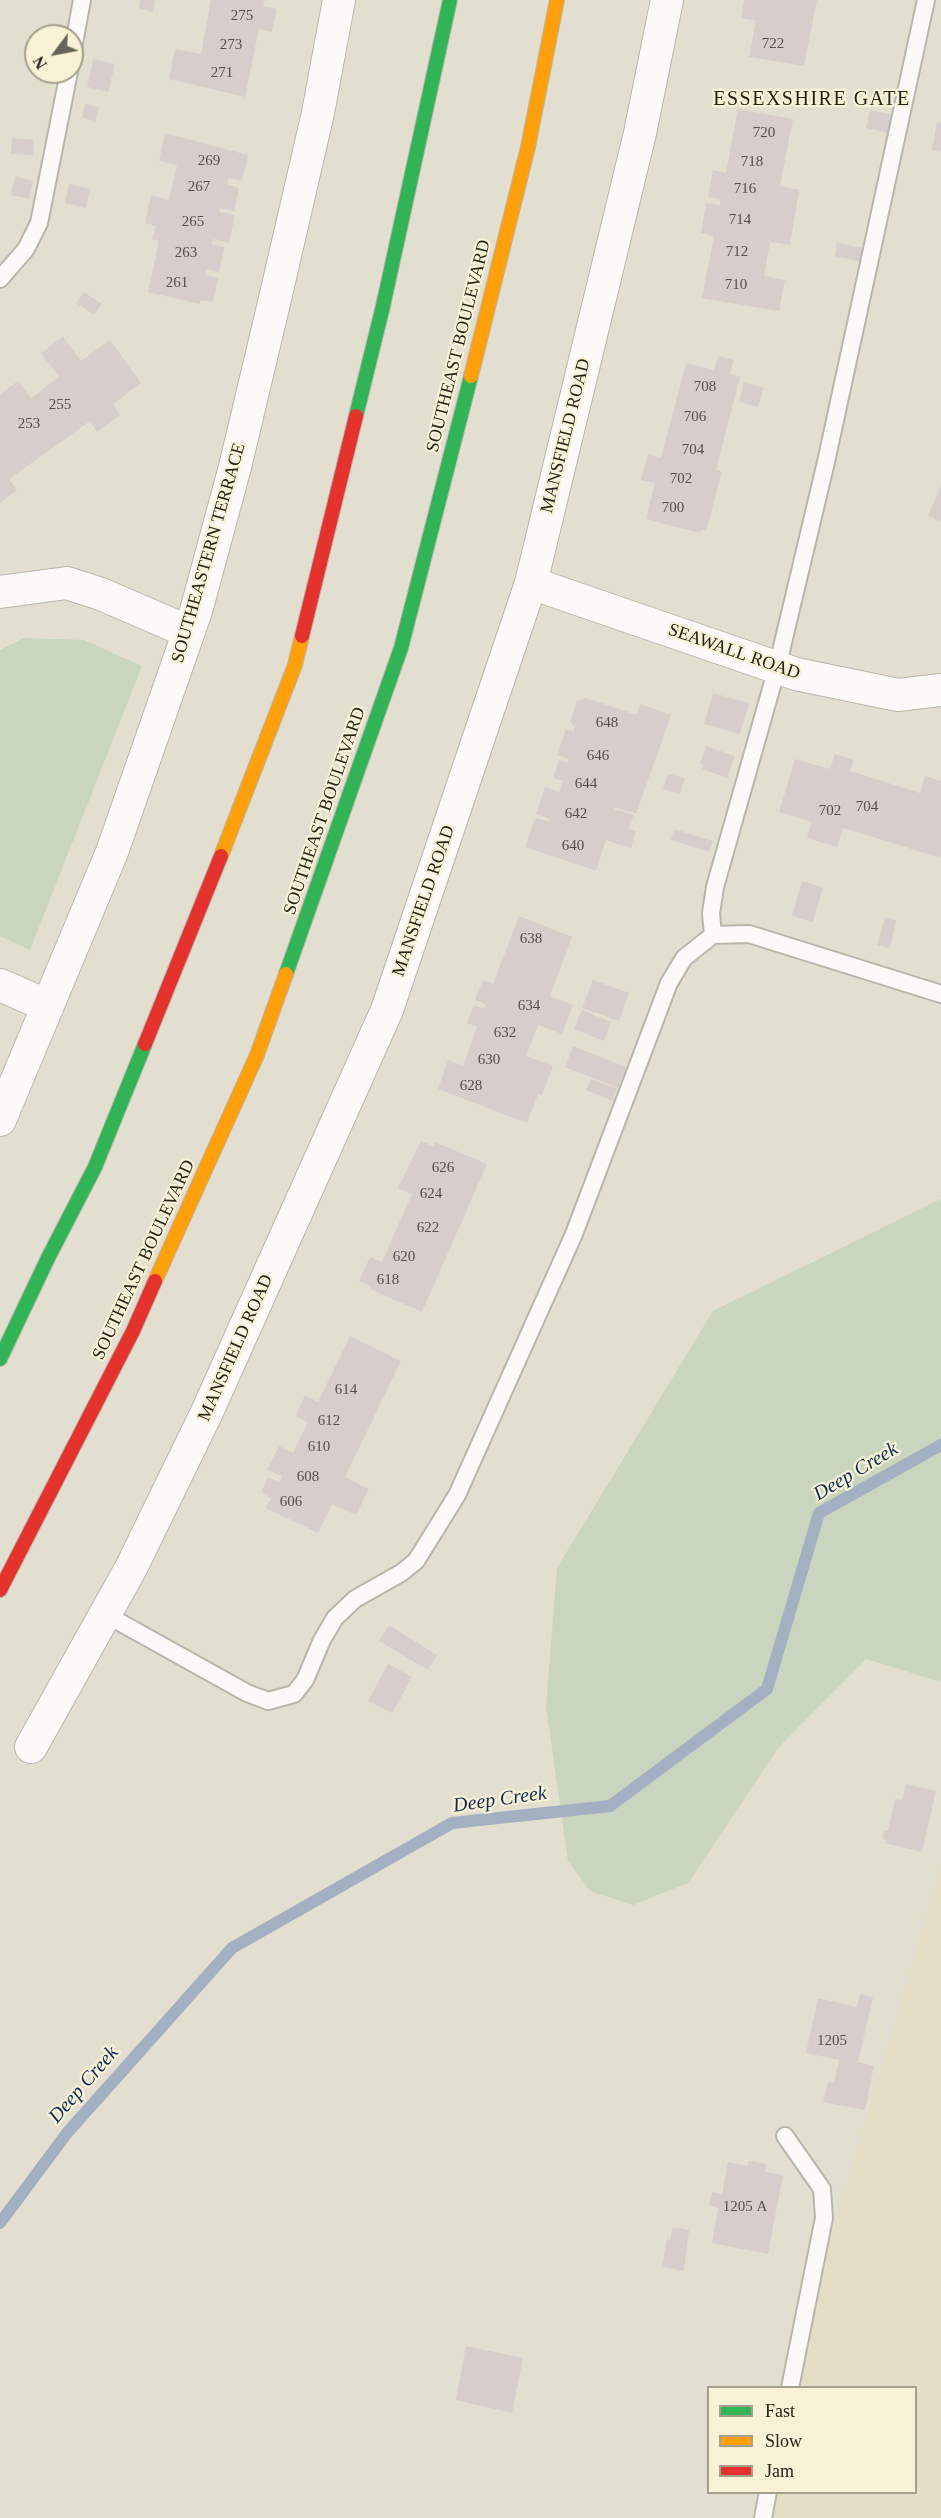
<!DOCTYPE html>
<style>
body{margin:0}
#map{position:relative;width:941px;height:2518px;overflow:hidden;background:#e2dfd0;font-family:"Times New Roman",serif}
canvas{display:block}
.legend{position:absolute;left:707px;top:2386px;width:210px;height:108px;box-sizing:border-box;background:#f7f2d6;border:2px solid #a39f8a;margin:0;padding:8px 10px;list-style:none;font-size:18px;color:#252319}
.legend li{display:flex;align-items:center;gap:12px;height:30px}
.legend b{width:30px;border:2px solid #a39f8a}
.north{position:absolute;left:24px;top:24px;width:60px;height:60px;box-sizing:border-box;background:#f7f2d6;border:2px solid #a39f8a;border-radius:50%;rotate:238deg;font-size:16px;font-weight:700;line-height:24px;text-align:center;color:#252319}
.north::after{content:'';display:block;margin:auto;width:21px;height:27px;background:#676559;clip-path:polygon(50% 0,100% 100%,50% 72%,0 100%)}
</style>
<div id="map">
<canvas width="941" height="2518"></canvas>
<ul class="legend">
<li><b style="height:8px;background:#30b455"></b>Fast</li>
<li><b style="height:8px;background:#ff9f0a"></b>Slow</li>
<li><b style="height:8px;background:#e5322d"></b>Jam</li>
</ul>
<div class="north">N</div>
</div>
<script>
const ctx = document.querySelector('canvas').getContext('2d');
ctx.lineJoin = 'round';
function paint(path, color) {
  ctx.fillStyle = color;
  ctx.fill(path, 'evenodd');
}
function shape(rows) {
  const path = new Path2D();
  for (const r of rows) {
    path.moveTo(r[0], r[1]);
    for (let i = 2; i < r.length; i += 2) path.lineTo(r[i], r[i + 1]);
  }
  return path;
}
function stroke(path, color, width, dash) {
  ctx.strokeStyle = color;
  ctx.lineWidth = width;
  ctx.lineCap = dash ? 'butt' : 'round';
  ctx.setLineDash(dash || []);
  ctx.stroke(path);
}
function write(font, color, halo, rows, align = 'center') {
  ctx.font = font + ' "Times New Roman",serif';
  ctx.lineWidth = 4.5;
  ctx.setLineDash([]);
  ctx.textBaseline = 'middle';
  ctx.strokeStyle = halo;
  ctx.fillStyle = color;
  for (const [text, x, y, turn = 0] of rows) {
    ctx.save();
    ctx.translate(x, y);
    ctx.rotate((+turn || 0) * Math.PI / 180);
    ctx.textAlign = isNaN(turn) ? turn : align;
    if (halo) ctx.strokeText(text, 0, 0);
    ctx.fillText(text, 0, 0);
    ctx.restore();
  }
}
const built = shape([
 [941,1867,941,2518,761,2518,767,2493,916,2492,916,2388,789,2387,799,2344]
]);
const green = shape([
 [24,638,84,640,142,666,30,950,0,936,0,650],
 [941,1199,941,1682,866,1659,778,1748,688,1883,633,1905,590,1891,568,1861,546,1706,557,1568,713,1311]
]);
const stream = shape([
 [0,2223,67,2133,232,1948,452,1823,610,1806,767,1689,819,1513,941,1445]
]);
const building = shape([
 [140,0,155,0,153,12,139,8],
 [211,0,265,0,263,6,277,9,272,32,259,29,245,97,169,79,175,49,201,54],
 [744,0,817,0,804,66,749,57,756,21,741,18],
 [93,59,115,64,108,92,87,87],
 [85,104,99,107,96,121,82,118],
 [738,109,793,119,780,186,799,190,790,245,770,242,764,276,785,280,779,311,702,298,714,236,701,233,706,203,720,205,720,199,708,197,713,170,726,173],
 [870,110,893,115,889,133,866,128],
 [937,122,941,124,941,152,932,150],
 [165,133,248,155,242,181,228,178,227,184,239,188,234,211,220,208,219,212,235,215,229,243,213,239,212,244,224,247,219,272,206,269,205,275,218,278,213,302,201,300,199,304,148,292,159,241,152,239,156,226,145,223,151,195,169,200,177,165,159,161],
 [12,138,34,140,33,155,11,154],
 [15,176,33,181,29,199,11,195],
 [69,184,90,189,86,208,65,203],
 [837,243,865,248,862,262,835,256],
 [84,292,102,304,94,315,76,303],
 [63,337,81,361,110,340,141,383,113,404,120,415,97,432,90,421,9,479,17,490,0,503,0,394,18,381,31,398,59,377,41,353],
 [718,356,734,360,730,374,740,377,716,470,722,472,706,531,701,530,700,533,646,519,655,483,641,480,648,454,661,458,686,363,714,370],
 [744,382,764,388,758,407,739,402],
 [941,485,941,522,928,516],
 [713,693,749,703,740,734,704,724],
 [586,698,637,715,640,704,671,715,636,814,615,807,614,809,634,815,629,828,636,831,631,848,606,840,596,871,525,847,535,818,549,822,550,819,536,814,545,787,559,792,563,781,553,778,559,760,568,763,569,759,557,755,566,729,574,732,575,727,570,721,577,701],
 [706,746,735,756,727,778,702,769,703,765,700,764],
 [835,754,854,760,850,771,920,793,925,776,941,781,941,858,843,828,837,847,807,838,812,822,779,812,795,759,830,769],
 [668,774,685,778,680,794,663,789],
 [674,829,713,841,709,852,671,840],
 [802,881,823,887,813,922,792,916],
 [519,916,572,937,550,996,573,1005,562,1034,538,1025,526,1056,553,1066,542,1095,538,1094,527,1123,438,1089,448,1060,463,1066,477,1027,467,1023,474,1005,483,1009,486,1004,475,1000,483,980,493,984],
 [885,917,896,920,890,948,877,945],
 [593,980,629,993,619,1021,582,1008],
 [582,1010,611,1022,604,1041,574,1029],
 [573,1046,626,1067,618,1088,565,1067],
 [591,1079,617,1089,612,1101,586,1090],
 [421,1141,433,1146,435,1142,487,1164,422,1312,370,1289,371,1287,359,1281,370,1257,382,1262,412,1194,398,1188],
 [350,1336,401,1361,345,1477,369,1489,356,1515,332,1504,318,1533,266,1508,271,1498,261,1493,268,1477,279,1482,282,1476,267,1470,279,1446,293,1453,308,1422,296,1416,305,1395,318,1402],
 [389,1625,437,1655,428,1670,379,1641],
 [388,1664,412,1677,392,1713,368,1701],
 [906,1784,936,1791,922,1852,885,1843,886,1840,882,1839,884,1830,888,1831,895,1799,902,1800],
 [860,1994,873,1997,858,2062,874,2066,865,2110,823,2102,828,2082,834,2083,839,2060,806,2053,818,1998,857,2007],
 [749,2161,766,2164,765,2172,783,2175,768,2254,712,2243,718,2208,709,2206,712,2192,722,2194,728,2162,748,2166],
 [673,2227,689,2230,684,2271,662,2267,667,2239,670,2240],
 [466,2346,523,2358,512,2413,456,2400]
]);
const lane = shape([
 [72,54,82,0],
 [0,279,26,249,39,223,69,72],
 [713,935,711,913,715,887,777,668,826,462,926,0],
 [105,1614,247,1693,268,1701,294,1694,305,1680,322,1640,335,1618,355,1599,401,1573,416,1561,457,1495,574,1234,669,983,684,958,713,935,749,934,941,994],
 [785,2136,822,2189,824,2218,790,2388],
 [763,2518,768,2492]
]);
const street = shape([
 [531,583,796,674,898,695,941,690],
 [0,592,67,583,101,594,189,632],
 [0,985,48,1006],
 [0,1120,112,852,196,611,235,467,274,303,318,113,339,0],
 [31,1747,131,1568,207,1412,387,1010,531,583,640,133,667,0]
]);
const fast = shape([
 [356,416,383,306,450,0],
 [286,974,401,648,471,376],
 [0,1359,48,1258,95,1167,145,1044]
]);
const slow = shape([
 [471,376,528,147,557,0],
 [221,856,295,665,302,636],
 [155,1281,257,1055,286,974]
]);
const jam = shape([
 [302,636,356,416],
 [145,1044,221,856],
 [0,1590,133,1331,155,1281]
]);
const numberNames = [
 ["275",242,16],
 ["722",773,44],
 ["273",231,45],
 ["271",222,73],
 ["720",764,133],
 ["269",209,161],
 ["718",752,162],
 ["267",199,187],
 ["716",745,189],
 ["714",740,220],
 ["265",193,222],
 ["712",737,252],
 ["263",186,253],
 ["261",177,283],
 ["710",736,285],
 ["708",705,387],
 ["255",60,405],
 ["706",695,417],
 ["253",29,424],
 ["704",693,450],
 ["702",681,479],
 ["700",673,508],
 ["648",607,723],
 ["646",598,756],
 ["644",586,784],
 ["704",867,807],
 ["702",830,811],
 ["642",576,814],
 ["640",573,846],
 ["638",531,939],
 ["634",529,1006],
 ["632",505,1033],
 ["630",489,1060],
 ["628",471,1086],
 ["626",443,1168],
 ["624",431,1194],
 ["622",428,1228],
 ["620",404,1257],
 ["618",388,1280],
 ["614",346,1390],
 ["612",329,1421],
 ["610",319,1447],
 ["608",308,1477],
 ["606",291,1502],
 ["1205",832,2041],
 ["1205 A",745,2207]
];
const streetNames = [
 ["SOUTHEAST BOULEVARD",459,346,-76],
 ["MANSFIELD ROAD",566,436,-76],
 ["SOUTHEASTERN TERRACE",209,553,-74],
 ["SEAWALL ROAD",734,652,19],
 ["SOUTHEAST BOULEVARD",325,811,-71],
 ["MANSFIELD ROAD",424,901,-71],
 ["SOUTHEAST BOULEVARD",144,1260,-65],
 ["MANSFIELD ROAD",236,1348,-66]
];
const neighbourhoodNames = [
 ["ESSEXSHIRE GATE",812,100]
];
const waterNames = [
 ["Deep Creek",856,1472,-31],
 ["Deep Creek",500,1800,-8],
 ["Deep Creek",84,2085,-49]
];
paint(built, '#e3dec4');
paint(green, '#c9d5be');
stroke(stream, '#a3b0c1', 12);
paint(building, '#d7cecb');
stroke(lane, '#b8b6ab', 20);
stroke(street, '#b8b6ab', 34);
stroke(fast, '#b8b6ab', 16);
stroke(slow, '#b8b6ab', 16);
stroke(jam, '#b8b6ab', 16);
stroke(lane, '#fbfaf8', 16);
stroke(street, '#fbfaf8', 32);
stroke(fast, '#30b455', 14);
stroke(slow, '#ff9f0a', 14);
stroke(jam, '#e5322d', 14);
write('15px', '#535047', null, numberNames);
write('18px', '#252319', '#f7f2d6', streetNames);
ctx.letterSpacing = '1.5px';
write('20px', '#252319', '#f7f2d6', neighbourhoodNames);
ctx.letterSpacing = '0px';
write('italic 20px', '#112b54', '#f7f2d6', waterNames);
</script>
